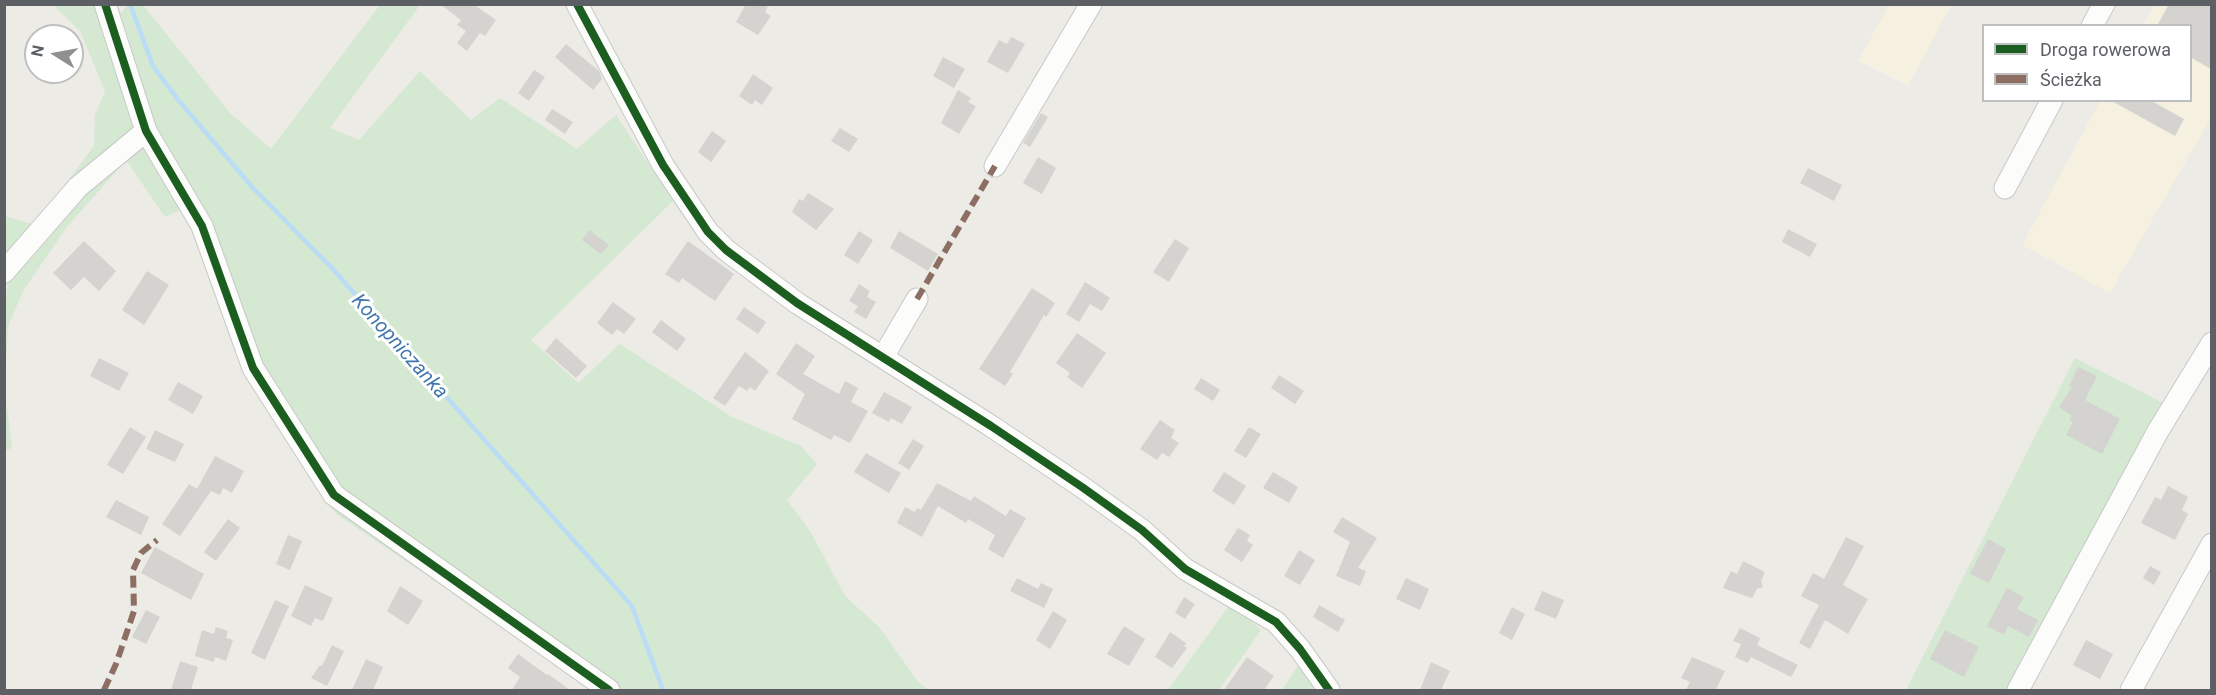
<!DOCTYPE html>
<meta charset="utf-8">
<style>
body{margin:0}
#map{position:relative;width:2216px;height:695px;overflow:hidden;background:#ecebe6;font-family:Roboto,sans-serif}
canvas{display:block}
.frame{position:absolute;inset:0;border:6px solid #5c5f64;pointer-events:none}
.legend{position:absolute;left:1982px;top:24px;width:210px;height:78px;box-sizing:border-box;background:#fff;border:2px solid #bebfc1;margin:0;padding:8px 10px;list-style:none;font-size:18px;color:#5c5f64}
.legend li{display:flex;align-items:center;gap:12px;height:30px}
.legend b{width:30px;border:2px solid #bebfc1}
.north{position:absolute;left:24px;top:24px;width:60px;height:60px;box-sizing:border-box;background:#fff;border:2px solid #bebfc1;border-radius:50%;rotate:281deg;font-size:16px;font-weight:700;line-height:24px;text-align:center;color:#5c5f64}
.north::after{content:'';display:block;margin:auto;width:21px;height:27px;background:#8e9092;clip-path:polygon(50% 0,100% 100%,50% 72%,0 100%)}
</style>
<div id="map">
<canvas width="2216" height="695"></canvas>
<div class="frame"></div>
<ul class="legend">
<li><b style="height:8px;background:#1b5e20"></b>Droga rowerowa</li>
<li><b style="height:8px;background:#8d6e63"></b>Ścieżka</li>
</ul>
<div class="north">N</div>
</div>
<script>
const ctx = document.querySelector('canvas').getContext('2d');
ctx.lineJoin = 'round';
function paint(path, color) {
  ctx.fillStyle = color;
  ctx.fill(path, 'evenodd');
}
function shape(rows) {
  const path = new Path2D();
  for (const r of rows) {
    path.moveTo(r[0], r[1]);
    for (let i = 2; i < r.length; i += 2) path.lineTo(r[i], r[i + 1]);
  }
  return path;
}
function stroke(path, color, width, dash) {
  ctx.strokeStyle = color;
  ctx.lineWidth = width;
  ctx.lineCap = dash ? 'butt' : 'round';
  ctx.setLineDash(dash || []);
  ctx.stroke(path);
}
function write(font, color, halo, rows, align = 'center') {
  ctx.font = font + ' Roboto,sans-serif';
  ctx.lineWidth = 6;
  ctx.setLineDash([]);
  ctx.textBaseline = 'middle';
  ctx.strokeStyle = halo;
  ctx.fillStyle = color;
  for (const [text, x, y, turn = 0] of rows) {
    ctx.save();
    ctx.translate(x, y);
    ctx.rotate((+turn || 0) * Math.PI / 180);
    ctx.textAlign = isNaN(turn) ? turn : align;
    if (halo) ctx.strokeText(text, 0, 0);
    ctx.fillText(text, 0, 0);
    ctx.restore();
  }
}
const commercial = shape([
 [1889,5,1951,5,1908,86,1858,61],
 [2155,5,2211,5,2211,118,2110,293,2022,245,2100,101,2190,100,2190,26,2143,25]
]);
const green = shape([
 [53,5,117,5,121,13,128,5,143,5,230,113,271,149,380,5,420,5,330,128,359,140,420,71,471,120,500,98,577,149,616,115,673,201,531,340,578,383,620,344,732,417,801,446,817,464,787,500,810,531,845,596,880,628,918,682,928,690,587,690,589,687,507,629,336,514,285,432,199,235,180,210,165,217,126,160,66,228,23,291,8,326,5,383,4,297,9,283,5,288,5,216,35,225,94,146,95,115,105,91,80,31],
 [2075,358,2163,403,2010,690,1906,690],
 [4,385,12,448,5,450,4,450],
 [1231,603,1261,630,1219,690,1168,690],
 [1299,664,1316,690,1282,690]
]);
const stream = shape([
 [130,4,153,66,179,101,253,188,330,266,632,606,663,690]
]);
const building = shape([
 [440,4,473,4,496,20,485,36,480,33,467,51,457,43,466,31,457,25,461,20],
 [746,4,769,4,765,12,771,16,758,35,736,22],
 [2169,4,2211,4,2211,69,2190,57,2190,26,2157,26],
 [1011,37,1025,44,1008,73,987,62,999,40,1007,44],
 [566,44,599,71,602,79,593,90,555,57],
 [943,57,965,69,954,88,933,76],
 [534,70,545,77,529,101,518,93],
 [753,74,773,88,762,105,755,100,752,105,739,96],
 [958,90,971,98,968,102,976,106,959,134,941,123],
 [2110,100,2150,100,2184,119,2175,136],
 [552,109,573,122,565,134,545,120],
 [1041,113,1048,117,1030,147,1023,143],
 [840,128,858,139,849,152,831,141],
 [712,131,726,141,711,162,698,152],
 [1038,157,1056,168,1042,194,1023,183],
 [1808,168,1842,185,1834,201,1800,183],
 [808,193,834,209,816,230,792,212,799,199,803,201],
 [1788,229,1817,244,1810,257,1782,242],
 [589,230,609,245,601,254,582,240],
 [859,231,873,240,858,264,844,255],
 [899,231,938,254,928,271,890,248],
 [1175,239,1189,248,1169,282,1153,272],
 [84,241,116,271,99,291,84,277,71,290,53,273],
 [688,241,734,274,715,301,682,278,679,283,665,274],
 [147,271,169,285,144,325,122,310],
 [1085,282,1110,298,1102,311,1090,304,1079,322,1066,314],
 [859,284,870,291,867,297,876,302,866,319,854,312,858,306,849,301],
 [1032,288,1055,303,1046,317,1044,315,1010,372,1013,374,1005,386,979,369],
 [613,302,636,319,624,334,617,329,612,335,597,323],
 [744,307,766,322,758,334,736,319],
 [661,320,686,339,677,351,652,332],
 [1077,333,1106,353,1082,388,1067,377,1070,373,1056,363],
 [556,338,587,366,576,378,545,351],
 [796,343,815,356,803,374,839,394,845,381,858,388,851,402,868,411,850,443,834,435,831,440,792,419,805,394,776,374],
 [745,352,769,371,755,391,750,387,747,391,739,386,725,406,713,398],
 [99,358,129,373,119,391,90,376],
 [2078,367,2097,376,2085,400,2120,419,2102,454,2066,435,2073,422,2069,420,2072,416,2059,407,2072,387,2069,386],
 [1279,375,1304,391,1295,404,1271,388],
 [1201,378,1220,390,1213,401,1194,389],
 [178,382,203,396,193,414,168,400],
 [884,392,912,407,902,424,891,418,889,422,872,413],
 [1160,420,1175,430,1171,438,1179,443,1169,457,1162,453,1157,460,1140,449],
 [130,427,146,437,123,474,107,465],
 [1249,427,1261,434,1246,458,1234,451],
 [155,430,184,444,175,462,146,449],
 [913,439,924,446,909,470,898,463],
 [866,453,901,473,889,493,854,472],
 [215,456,244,471,232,493,223,488,220,495,211,491,180,536,162,524,189,484,197,489],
 [1224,472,1246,486,1234,505,1212,491],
 [1273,472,1298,487,1289,503,1263,488],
 [937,483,971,501,974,496,1006,516,1010,509,1026,518,1003,558,988,549,995,535,968,519,966,523,938,506,922,537,897,523,905,507,915,512,917,508,921,510],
 [2168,486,2188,497,2182,510,2188,514,2175,540,2141,523,2155,497,2161,500],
 [116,500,149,517,141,535,106,517],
 [1342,517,1377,538,1358,568,1366,571,1360,586,1336,576,1350,542,1333,532],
 [228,519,240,528,216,561,204,552],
 [1238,528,1250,535,1247,541,1253,545,1242,562,1224,550],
 [288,535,302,541,290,570,276,564],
 [1846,537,1864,546,1843,585,1868,599,1848,634,1825,620,1810,649,1799,643,1819,605,1801,596,1813,573,1824,579],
 [1988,539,2006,549,1989,583,1970,574],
 [155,547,204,574,191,600,141,573],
 [1299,550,1315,560,1300,585,1284,576],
 [1743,561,1765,572,1761,581,1763,587,1757,589,1752,598,1723,588,1731,571,1737,574],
 [2150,566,2161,572,2154,585,2143,578],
 [1017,578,1038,589,1041,583,1053,589,1044,608,1010,591],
 [1406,578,1429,589,1420,610,1396,599],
 [305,585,333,598,323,621,315,618,311,626,291,616],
 [400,586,423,601,408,625,387,611],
 [2007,588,2024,597,2017,609,2038,620,2029,637,2008,626,2004,635,1987,626],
 [1542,591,1564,600,1556,619,1534,610],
 [1184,597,1195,604,1185,619,1175,613],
 [275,600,289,606,265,660,251,653],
 [1319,605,1345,620,1338,632,1313,617],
 [1512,607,1525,614,1512,640,1499,633],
 [146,610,160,617,146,644,132,637],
 [1053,611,1067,620,1050,649,1036,640],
 [1124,626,1145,639,1129,666,1107,654],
 [216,627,228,631,226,638,233,640,226,661,215,657,214,662,195,656,202,630,214,634],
 [1740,628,1760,638,1757,645,1798,665,1791,677,1751,657,1748,663,1735,657,1741,644,1733,641],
 [1945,630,1979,647,1964,677,1930,659],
 [1170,632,1186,643,1184,646,1187,648,1172,668,1155,657],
 [2086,640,2113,654,2100,679,2073,665],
 [332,645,344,651,327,686,311,678,320,665,322,666],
 [518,654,547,675,548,674,570,690,512,690,520,677,508,668],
 [1247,657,1274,676,1264,690,1224,690],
 [1692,657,1725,671,1716,690,1686,690,1690,682,1681,678],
 [366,659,383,667,373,690,352,690],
 [180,661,198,667,191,690,171,690],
 [1431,662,1450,671,1441,690,1420,690]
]);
const minor = shape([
 [105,4,146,131,202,226,253,368,334,495,609,690],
 [577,4,663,165,708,232,726,250,797,303,991,426,1082,487,1142,530,1185,569,1276,622,1300,649,1329,690],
 [2092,26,2104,4],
 [995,166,1091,4],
 [2005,188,2052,100],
 [4,272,78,187,146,131],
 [883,357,917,299],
 [2018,690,2158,431,2212,343],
 [2131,690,2212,544]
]);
const quiet = shape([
 [917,299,995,166],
 [104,690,116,664,134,611,133,570,141,553,157,540]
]);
const cycleway = shape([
 [105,4,146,131,202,226,253,368,334,495,609,690],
 [577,4,663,165,708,232,726,250,797,303,991,426,1082,487,1142,530,1185,569,1276,622,1300,649,1329,690]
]);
const waterNames = [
 ["Konopniczanka",399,347,48]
];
paint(commercial, '#f5f0df');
paint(green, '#d4e8d2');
stroke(stream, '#bbdcf5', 4.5);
paint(building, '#d4d3d0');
stroke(minor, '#c8c9c8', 23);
stroke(minor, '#fcfcfb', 21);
stroke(quiet, '#8d6e63', 6, [12, 6]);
stroke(cycleway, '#1b5e20', 8);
write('italic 20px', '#4378ae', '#fff', waterNames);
</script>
